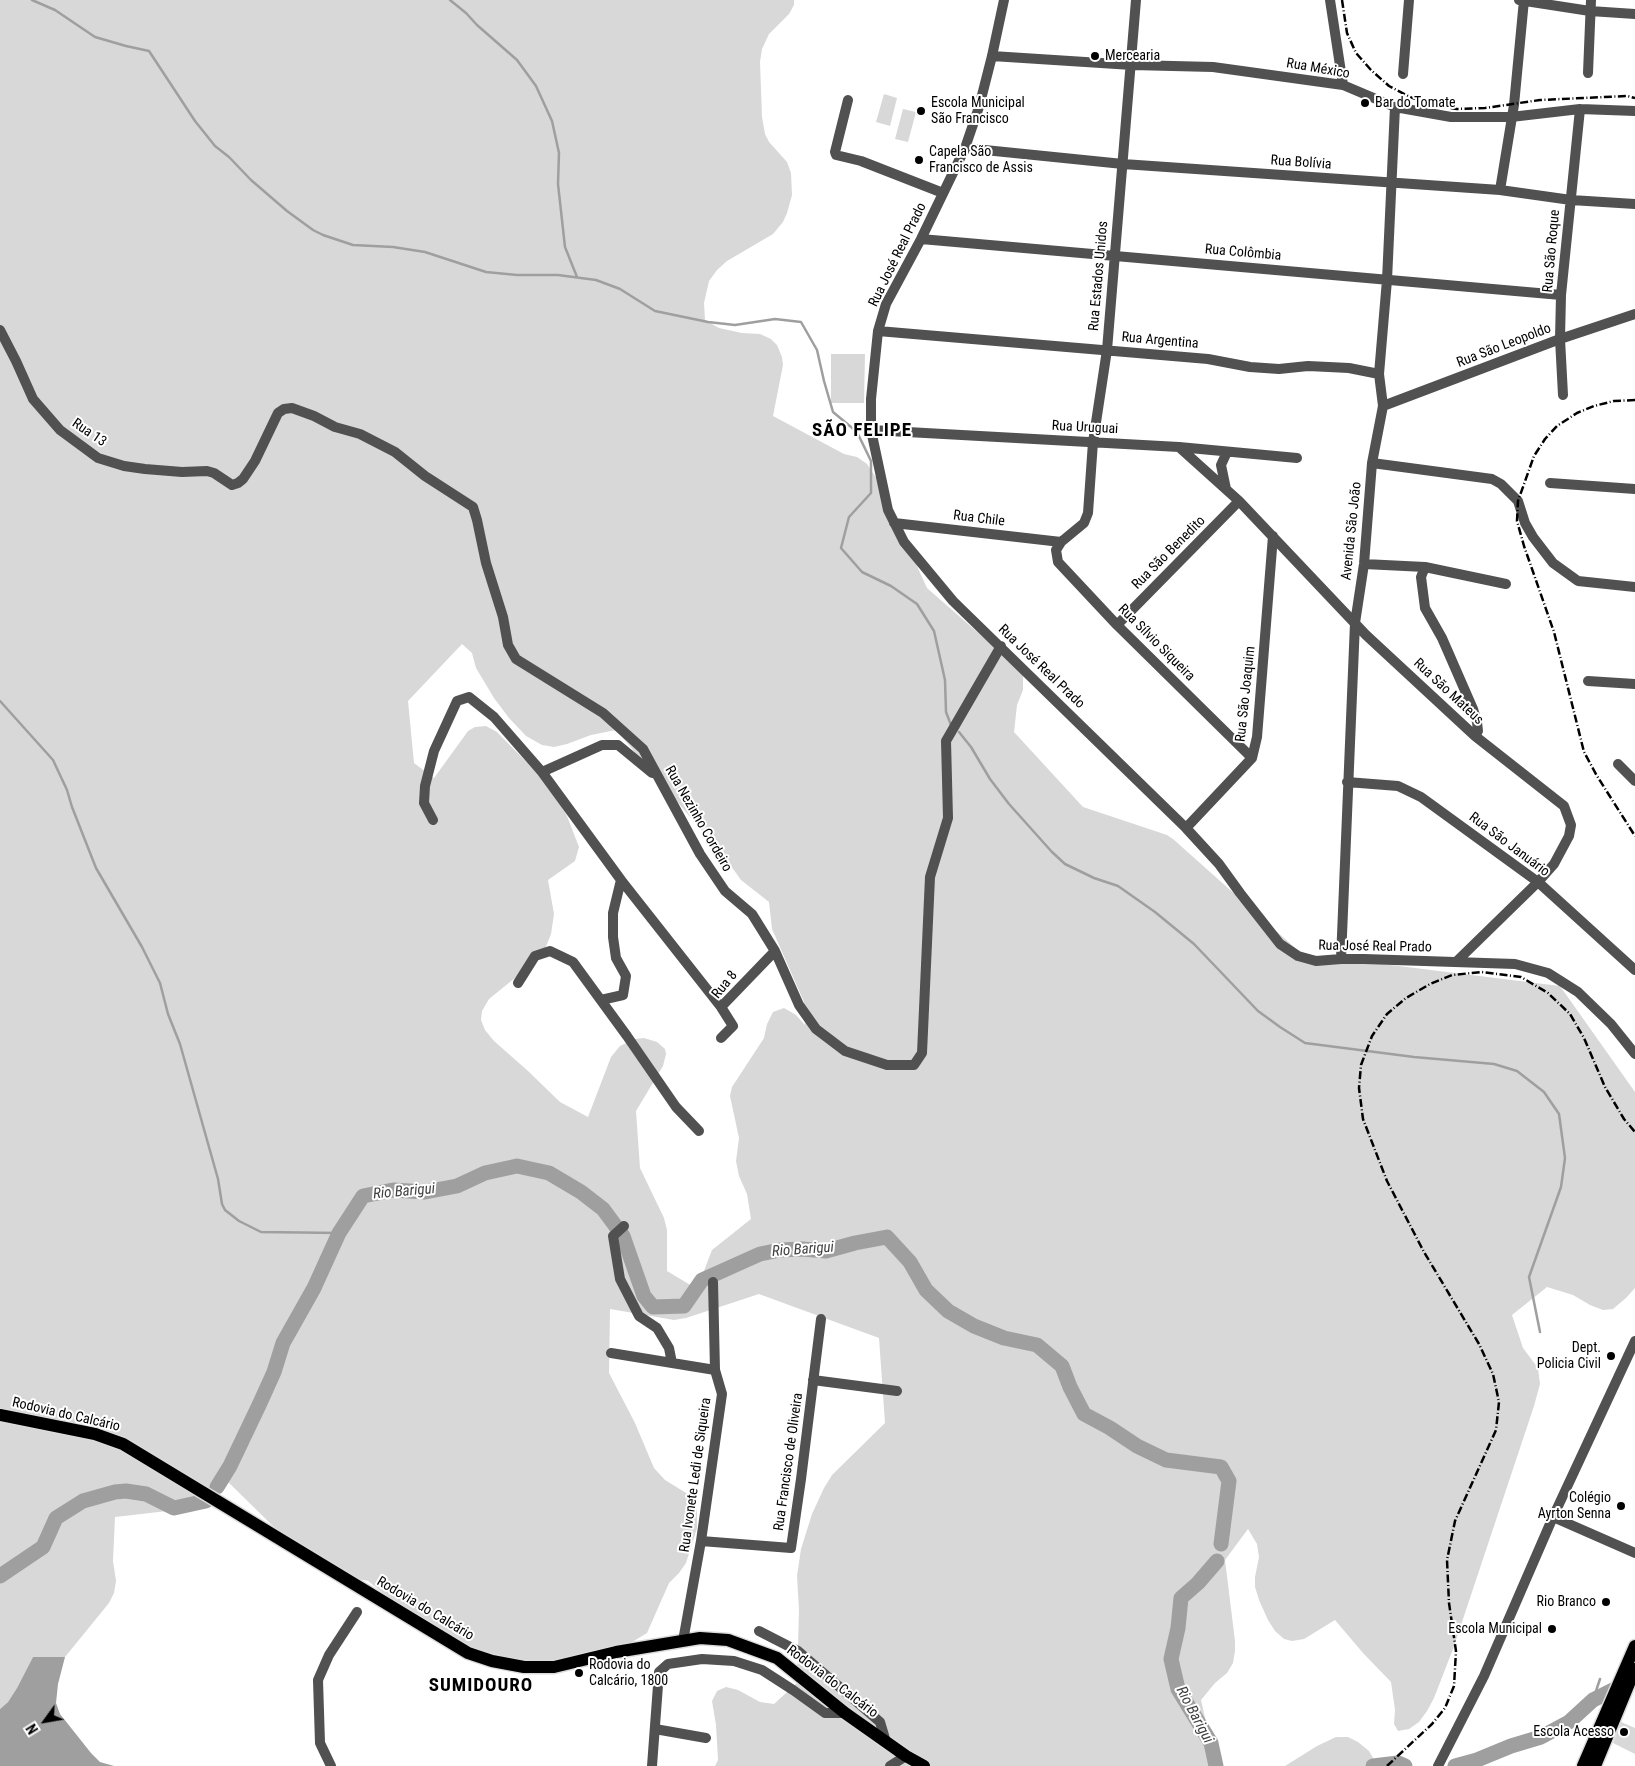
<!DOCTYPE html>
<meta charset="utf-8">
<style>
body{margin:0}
#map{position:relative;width:1635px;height:1766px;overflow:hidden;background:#fff;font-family:"Roboto Condensed",sans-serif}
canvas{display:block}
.north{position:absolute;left:20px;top:1696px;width:50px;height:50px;-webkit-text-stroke:4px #fff;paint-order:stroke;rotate:238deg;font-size:14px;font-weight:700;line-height:20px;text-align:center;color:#000}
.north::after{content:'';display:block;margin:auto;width:18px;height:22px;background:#000;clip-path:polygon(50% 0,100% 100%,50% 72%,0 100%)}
</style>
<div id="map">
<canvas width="1635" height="1766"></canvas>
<div class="north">N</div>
</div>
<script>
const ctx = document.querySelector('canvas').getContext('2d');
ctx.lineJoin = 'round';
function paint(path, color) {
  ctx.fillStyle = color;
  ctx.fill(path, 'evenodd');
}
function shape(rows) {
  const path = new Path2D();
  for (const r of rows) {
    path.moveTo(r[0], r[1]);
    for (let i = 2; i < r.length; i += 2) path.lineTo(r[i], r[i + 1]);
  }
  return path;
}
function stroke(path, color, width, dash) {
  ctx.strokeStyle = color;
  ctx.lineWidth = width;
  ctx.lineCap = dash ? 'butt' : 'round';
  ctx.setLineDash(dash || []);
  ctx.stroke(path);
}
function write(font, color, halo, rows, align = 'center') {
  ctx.font = font + ' "Roboto Condensed",sans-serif';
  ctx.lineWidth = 4;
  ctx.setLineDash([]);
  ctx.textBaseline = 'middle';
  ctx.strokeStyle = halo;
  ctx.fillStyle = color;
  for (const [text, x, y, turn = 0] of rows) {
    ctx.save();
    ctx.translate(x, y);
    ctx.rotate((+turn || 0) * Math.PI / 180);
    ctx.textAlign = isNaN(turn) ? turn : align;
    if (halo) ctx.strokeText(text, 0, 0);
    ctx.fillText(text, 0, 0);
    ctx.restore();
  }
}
const green = shape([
 [0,0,794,0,794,5,789,14,769,34,762,49,760,62,762,117,765,134,769,142,787,162,791,173,792,195,787,213,783,222,773,234,727,261,717,270,709,281,704,303,705,320,719,328,742,333,760,334,771,339,777,345,782,357,783,365,773,416,844,454,857,457,867,464,877,479,927,588,1016,666,1023,676,1023,690,1017,705,1014,732,1083,807,1167,835,1173,839,1302,954,1560,986,1635,1092,1635,1288,1626,1298,1613,1309,1603,1310,1590,1305,1573,1295,1547,1287,1512,1315,1523,1348,1538,1368,1540,1384,1534,1406,1453,1649,1434,1698,1427,1711,1419,1722,1409,1729,1398,1731,1394,1724,1395,1710,1391,1682,1363,1653,1335,1620,1304,1639,1292,1641,1284,1639,1275,1631,1268,1620,1259,1600,1255,1587,1255,1577,1259,1557,1257,1544,1248,1529,1225,1560,1235,1641,1235,1651,1233,1663,1227,1673,1215,1683,1201,1700,1216,1766,715,1766,718,1760,716,1725,712,1701,717,1691,726,1687,738,1690,760,1702,774,1704,797,1683,799,1610,797,1576,801,1549,812,1514,824,1488,832,1475,885,1423,879,1338,759,1294,686,1318,674,1320,610,1309,609,1373,635,1423,654,1468,665,1480,691,1496,697,1511,697,1528,686,1563,679,1573,669,1583,647,1633,624,1647,572,1664,513,1662,468,1647,415,1615,388,1597,368,1581,349,1577,284,1539,275,1528,224,1478,176,1510,115,1517,113,1561,116,1581,114,1593,109,1603,65,1657,33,1657,17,1688,8,1702,0,1709],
 [462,644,472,653,476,668,494,698,509,718,526,736,542,745,554,747,567,744,591,735,616,730,726,859,741,880,769,902,772,929,804,1002,805,1025,796,1015,784,1008,773,1012,767,1024,764,1038,732,1087,730,1096,739,1138,736,1161,739,1176,747,1194,751,1219,712,1250,697,1289,667,1271,667,1230,664,1218,640,1168,636,1111,663,1066,666,1054,665,1049,657,1042,644,1038,635,1039,620,1046,611,1057,588,1117,560,1102,528,1071,494,1041,485,1030,481,1020,482,1011,489,999,526,969,545,949,551,934,554,914,548,880,575,861,579,847,567,816,556,795,544,780,497,732,486,726,475,727,468,731,434,778,414,763,408,701],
 [884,94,897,98,890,126,876,122],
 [903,109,916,112,908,142,895,139],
 [831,354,865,354,864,403,831,403],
 [1621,1722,1635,1728,1635,1754,1613,1743],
 [1336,1737,1348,1737,1358,1742,1369,1751,1376,1763,1375,1766,1285,1766,1317,1746]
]);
const water = shape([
 [33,1657,65,1657,58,1684,56,1703,60,1714,91,1753,100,1762,114,1766,0,1766,0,1709,8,1702,17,1688]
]);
const stream = shape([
 [32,0,55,10,95,37,126,46,149,51,195,121,215,146,229,157,251,180,287,211,313,230,323,235,353,245,393,247,425,252,486,272,517,275,558,275,596,280,620,289,655,311,708,322,735,325,775,319,801,322,817,350,824,381,833,412,857,432,871,461,871,493,849,517,841,548,862,572,891,586,917,604,934,631,945,680,946,712,951,725],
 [450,0,466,13,477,25,517,60,536,86,552,121,559,153,558,184,565,247,577,277],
 [0,701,53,760,67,790,72,807,96,868,142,947,160,983,168,1014,180,1044,218,1179,222,1204,225,1210,239,1221,261,1232,339,1233],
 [959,732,971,747,990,779,1009,804,1052,852,1065,864,1094,878,1118,886,1155,912,1194,944,1258,1011,1280,1027,1305,1043,1414,1057,1494,1064,1517,1071,1544,1092,1559,1114,1565,1158,1561,1187,1529,1277,1540,1332],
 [1593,1700,1600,1679]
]);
const river = shape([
 [217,1487,230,1466,260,1403,274,1372,283,1343,314,1288,339,1233,363,1196,393,1190,425,1192,457,1186,485,1173,517,1166,549,1173,581,1192,603,1209,623,1236,644,1296,653,1307,684,1306,702,1280,760,1254,780,1250,802,1249,826,1251,855,1243,887,1237,910,1262,926,1290,948,1311,974,1326,1004,1338,1037,1345,1062,1366,1070,1387,1084,1414,1110,1428,1137,1446,1166,1460,1221,1467,1229,1481,1221,1544],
 [0,1576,43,1547,56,1518,83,1501,115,1492,126,1491,146,1494,174,1508,206,1501],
 [1216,1766,1211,1743,1178,1689,1171,1659,1178,1628,1181,1598,1198,1583,1217,1561],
 [1373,1766,1398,1763,1405,1766],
 [1455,1766,1477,1760,1511,1746,1541,1737,1569,1722,1593,1700,1619,1687,1628,1685]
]);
const minor = shape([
 [1004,0,992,56,979,107,965,148,921,239,886,304,878,331,871,399,871,430,888,510,904,542,953,601,1186,828,1219,864,1240,893,1280,944,1298,956,1316,961,1341,959,1364,959,1515,964,1548,973,1578,992,1611,1024,1635,1054],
 [1136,0,1107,350,1093,442,1088,513,1084,523,1061,542,1056,550,1058,562,1117,625,1252,758],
 [1330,0,1343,85],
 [1519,0,1590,11,1635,14],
 [992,56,1132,65,1213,67,1343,85,1395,107,1451,117,1511,117,1580,109,1635,111],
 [1588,73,1591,0],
 [1403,74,1409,0],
 [848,100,835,152,836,155,861,161,943,193],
 [965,148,1123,164,1500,190,1571,200,1635,204],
 [1500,190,1514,105,1524,0],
 [921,239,1561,295],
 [0,330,16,361,33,399,60,430,98,458,124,466,145,469,182,472,207,471,214,473,232,485,238,483,243,479,255,461,278,413,284,409,292,408,314,416,335,427,360,434,395,452,425,476,473,507,477,520,486,563,503,617,508,645,516,659,603,713,643,749,700,854,725,891,752,914,775,951,799,1005,816,1029,845,1051,887,1065,914,1065,922,1053,930,877,948,818,946,741,1001,646],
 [878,331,1208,359,1250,367,1279,369,1308,366,1349,368,1379,374],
 [1563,395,1560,339,1561,295,1580,109],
 [1383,406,1560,339,1635,314],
 [871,430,1179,447,1297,458],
 [1179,447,1239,501,1366,635,1475,736,1564,806,1571,825,1569,836,1554,864,1538,882,1456,962],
 [1372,463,1492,479,1501,484,1518,501,1525,523,1533,537,1553,563,1578,581,1635,587],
 [1550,483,1635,489],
 [1226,489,1221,465,1227,452],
 [894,523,1061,542],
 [1364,564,1425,567,1506,584],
 [1425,567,1421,577,1425,608,1442,638,1473,709,1477,722,1478,731,1475,736],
 [1117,625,1239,501],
 [1588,681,1635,684],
 [1618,764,1635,781],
 [542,772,602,745,618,745,652,773],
 [1347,782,1398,786,1421,797,1538,882,1635,970],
 [433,820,424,803,425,786,434,751,457,701,469,697,494,717,542,772,621,880,721,1007,733,1026,721,1038],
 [1186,828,1252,758,1257,737,1273,536],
 [1341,959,1355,623,1364,564,1372,463,1383,406,1379,374,1387,280,1395,107],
 [518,983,535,956,550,951,573,962,627,1036,676,1107,699,1131],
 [601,1000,623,995,626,976,616,958,613,937,613,913,621,880],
 [721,1007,775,951],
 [624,1226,613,1236,620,1279,639,1316,657,1328,669,1348,672,1363],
 [611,1353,715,1370],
 [813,1380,897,1391],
 [1553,1517,1635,1553],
 [701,1541,791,1548,801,1479,821,1319],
 [759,1631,798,1651,880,1722,886,1742],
 [683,1641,701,1541,722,1394,715,1370,713,1282],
 [655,1729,706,1738],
 [331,1766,320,1743,318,1680,329,1655,357,1612],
 [652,1766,659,1672,668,1664,702,1659,734,1661,762,1670,793,1690,825,1713,845,1713],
 [890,1766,906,1756],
 [1438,1766,1484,1676,1553,1517,1635,1341]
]);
const major = shape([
 [0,1415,95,1434,123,1444,468,1653,492,1661,524,1667,554,1667,616,1652,700,1638,728,1640,777,1658,845,1713,906,1756,924,1766],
 [1583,1766,1635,1646],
 [1595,1766,1635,1669]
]);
const rail = shape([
 [1342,0,1347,33,1356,53,1371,70,1389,86,1410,97,1433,105,1457,109,1485,108,1540,100,1627,96,1635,98],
 [1635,400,1614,401,1594,406,1577,413,1557,426,1545,439,1534,456,1518,501,1517,521,1524,546,1554,632,1584,752,1597,776,1635,836],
 [1387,1766,1432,1724,1445,1708,1454,1686,1456,1651,1449,1603,1447,1560,1455,1521,1496,1430,1499,1402,1493,1374,1479,1344,1424,1252,1387,1181,1363,1119,1359,1088,1361,1065,1372,1036,1387,1014,1406,998,1430,984,1452,975,1482,972,1521,977,1548,993,1570,1014,1584,1038,1605,1087,1624,1119,1635,1132]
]);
const markers = [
 [1095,56,5,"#000"],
 [1365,103,5,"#000"],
 [921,111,5,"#000"],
 [919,160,5,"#000"],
 [1611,1356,5,"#000"],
 [1621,1506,5,"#000"],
 [1606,1602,5,"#000"],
 [1552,1629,5,"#000"],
 [579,1673,5,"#000"],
 [1624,1732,5,"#000"]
];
const poiNames = [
 ["Mercearia",1105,56],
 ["Escola Municipal",931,103],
 ["São Francisco",931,119],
 ["Bar do Tomate",1375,103],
 ["Capela São",929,152],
 ["Francisco de Assis",929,168],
 ["Dept.",1601,1348,"right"],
 ["Policia Civil",1601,1364,"right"],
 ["Colégio",1611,1498,"right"],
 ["Ayrton Senna",1611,1514,"right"],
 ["Rio Branco",1596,1602,"right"],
 ["Escola Municipal",1542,1629,"right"],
 ["Rodovia do",589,1665],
 ["Calcário, 1800",589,1681],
 ["Escola Acesso",1614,1732,"right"]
];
const streetNames = [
 ["Rua México",1318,69,10],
 ["Rua Bolívia",1301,163,4],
 ["Rua São Roque",1552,251,-85],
 ["Rua Colômbia",1243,253,5],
 ["Rua José Real Prado",898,255,-64],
 ["Rua Estados Unidos",1099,276,-85],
 ["Rua Argentina",1160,341,5],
 ["Rua São Leopoldo",1504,346,-21],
 ["Rua Uruguai",1085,428,3],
 ["Rua 13",89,433,34],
 ["Rua Chile",979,519,7],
 ["Avenida São João",1352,531,-84],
 ["Rua São Benedito",1169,553,-45],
 ["Rua Sílvio Siqueira",1156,643,45],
 ["Rua José Real Prado",1041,667,44],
 ["Rua São Mateus",1448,692,43],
 ["Rua São Joaquim",1246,694,-84],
 ["Rua Nezinho Cordeiro",698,819,60],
 ["Rua São Januário",1509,845,37],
 ["Rua José Real Prado",1375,947,1],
 ["Rua 8",725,985,-51],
 ["Rodovia do Calcário",66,1415,13],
 ["Rua Francisco de Oliveira",789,1462,-82],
 ["Rua Ivonete Ledi de Siqueira",696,1475,-82],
 ["Rodovia do Calcário",425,1609,31],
 ["Rodovia do Calcário",832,1682,37]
];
const waterNames = [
 ["Rio Barigui",404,1192,-5],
 ["Rio Barigui",803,1250,-4],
 ["Rio Barigui",1194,1715,62]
];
const districtNames = [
 ["SÃO FELIPE",862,431],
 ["SUMIDOURO",481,1686]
];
paint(green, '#d8d8d8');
paint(water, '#9f9f9f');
stroke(stream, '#9f9f9f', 2.5);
stroke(river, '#9f9f9f', 15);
stroke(major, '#dbdbdb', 15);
stroke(minor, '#515151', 10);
stroke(major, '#000', 12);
stroke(rail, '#000', 2.5, [8, 2.5, 1, 2.5]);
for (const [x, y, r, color] of markers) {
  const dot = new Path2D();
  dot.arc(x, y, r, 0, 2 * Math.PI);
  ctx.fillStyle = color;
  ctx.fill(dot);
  stroke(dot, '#fff', 2);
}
write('14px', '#000', '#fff', poiNames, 'left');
write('14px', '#000', '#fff', streetNames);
write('italic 15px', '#404040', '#fff', waterNames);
ctx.letterSpacing = '1px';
write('bold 19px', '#000', '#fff', districtNames);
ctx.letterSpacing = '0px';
</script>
